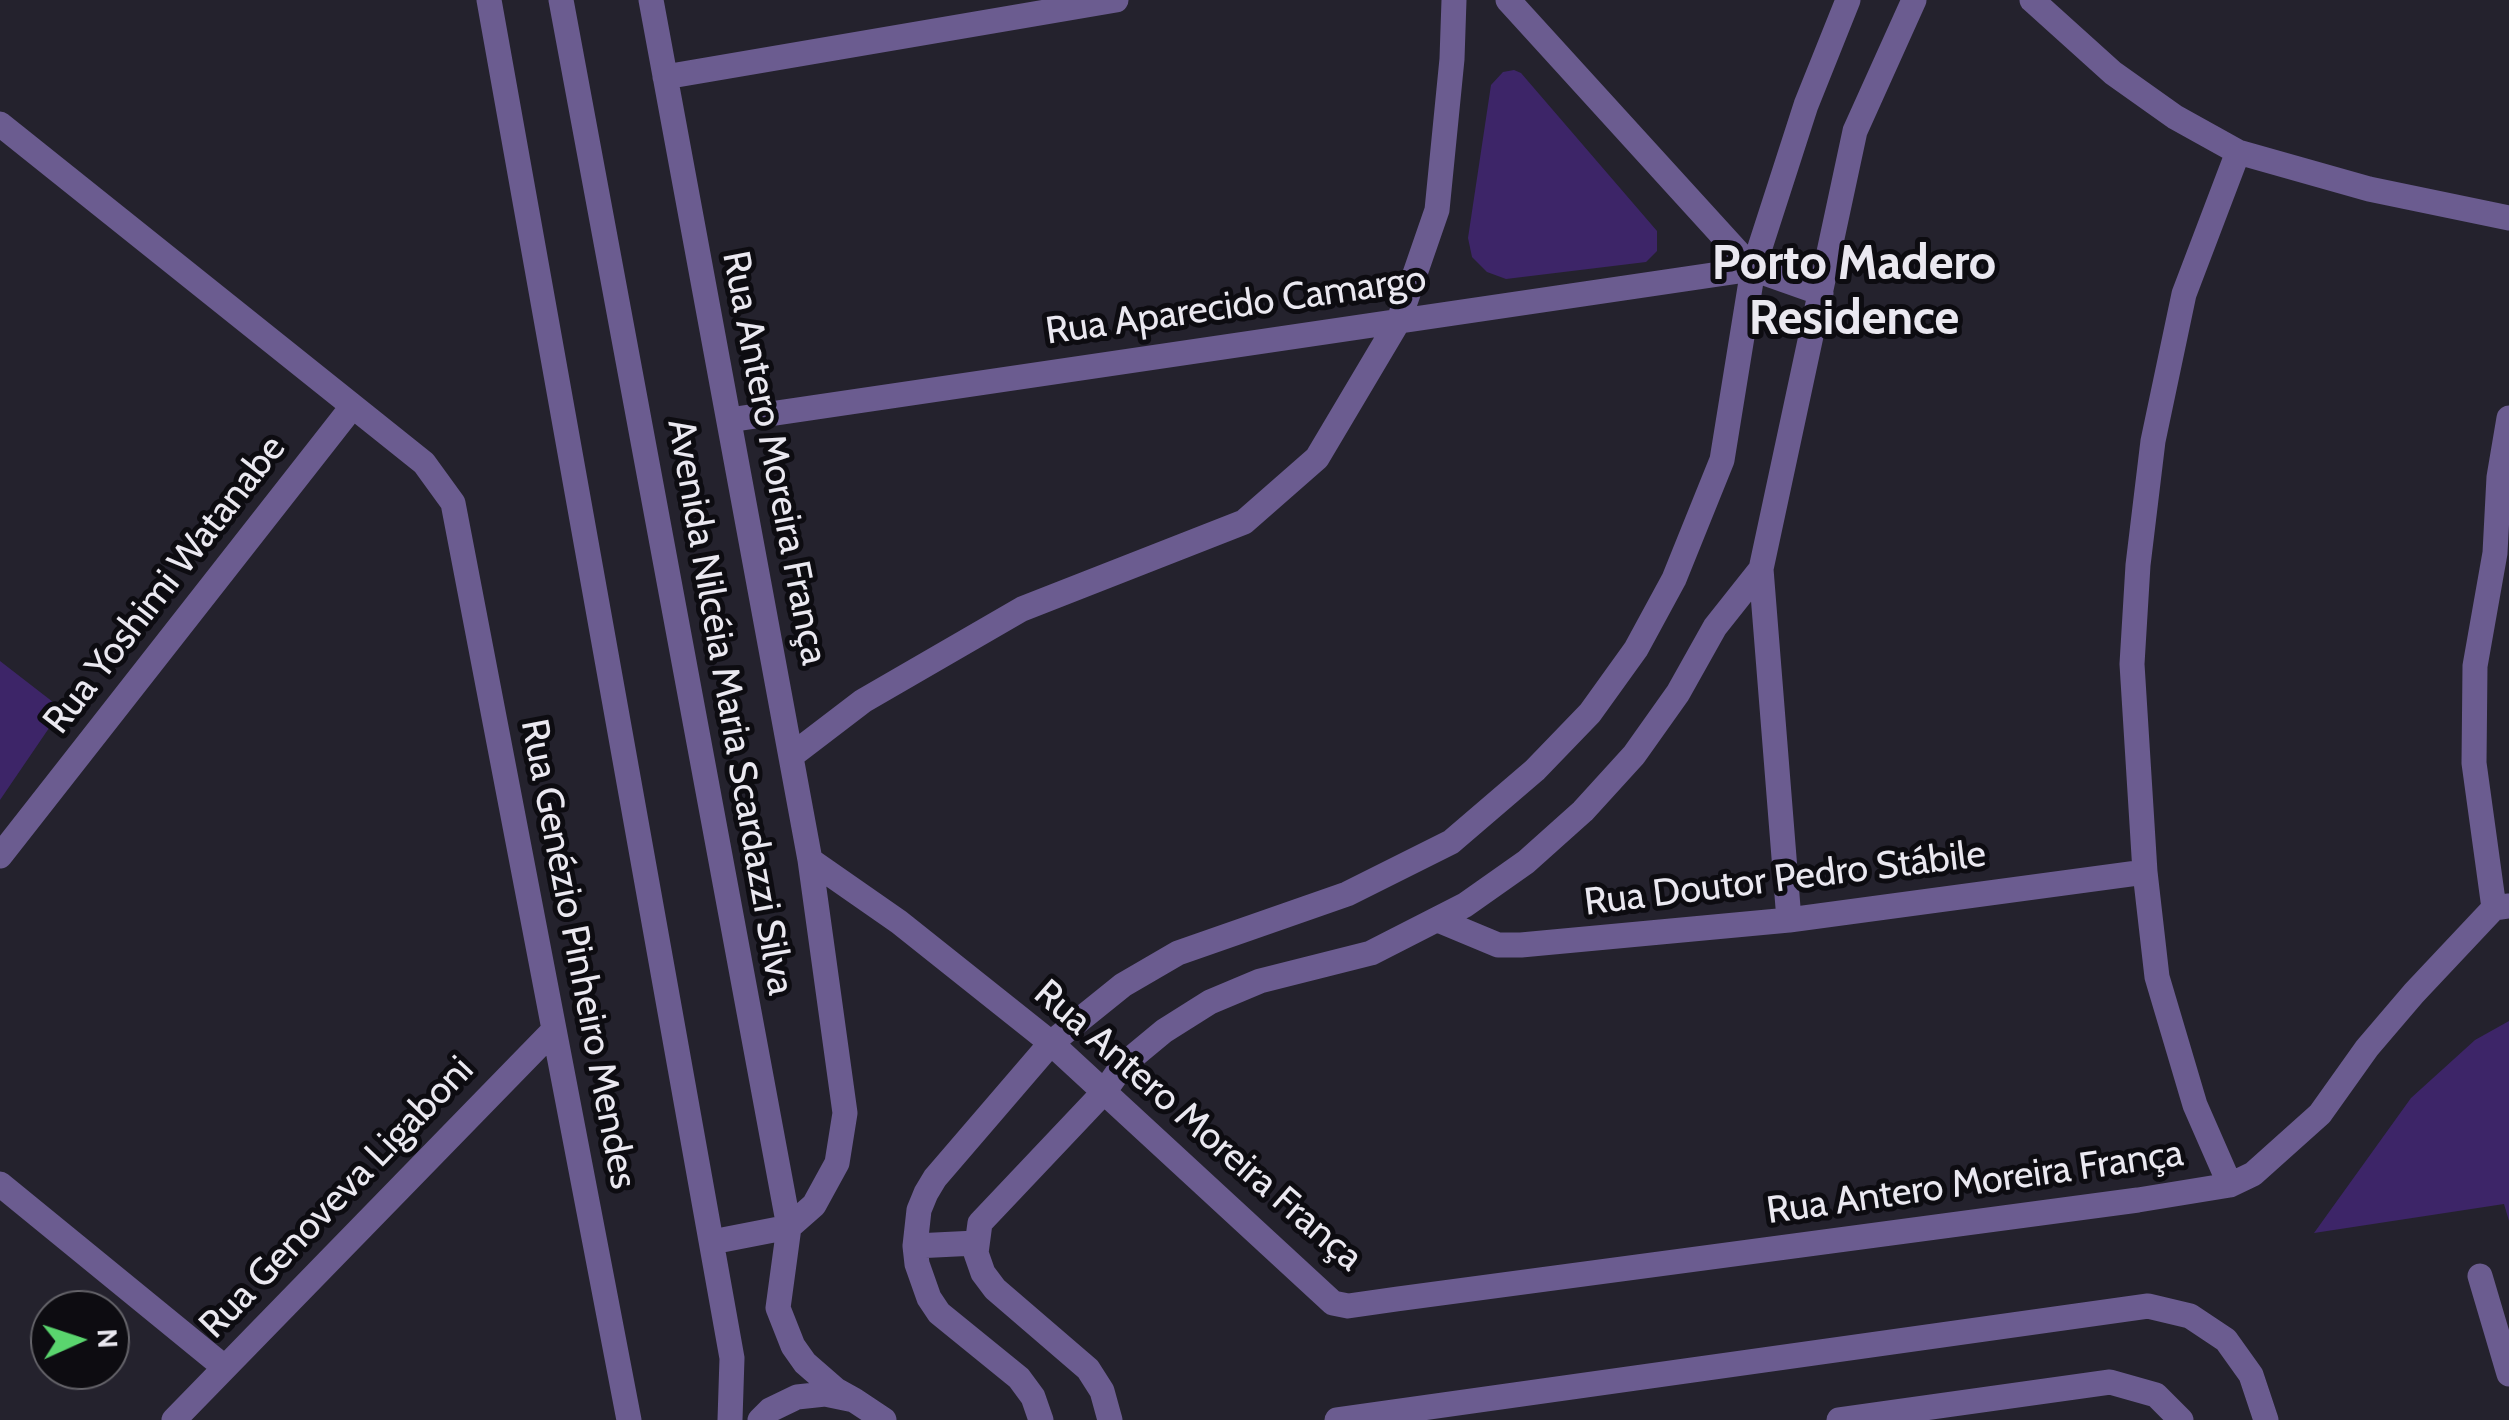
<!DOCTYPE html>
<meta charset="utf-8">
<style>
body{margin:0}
#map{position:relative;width:2509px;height:1420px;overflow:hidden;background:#24222d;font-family:Cabin,sans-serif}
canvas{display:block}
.north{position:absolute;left:30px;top:1290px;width:100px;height:100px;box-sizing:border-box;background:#0d0c11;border:2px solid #65646a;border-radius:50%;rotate:87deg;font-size:28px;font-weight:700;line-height:40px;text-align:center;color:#eae8f0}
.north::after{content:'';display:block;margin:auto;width:35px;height:45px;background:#5ad56e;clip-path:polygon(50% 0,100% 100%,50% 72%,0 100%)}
</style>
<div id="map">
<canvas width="2509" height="1420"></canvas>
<div class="north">N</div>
</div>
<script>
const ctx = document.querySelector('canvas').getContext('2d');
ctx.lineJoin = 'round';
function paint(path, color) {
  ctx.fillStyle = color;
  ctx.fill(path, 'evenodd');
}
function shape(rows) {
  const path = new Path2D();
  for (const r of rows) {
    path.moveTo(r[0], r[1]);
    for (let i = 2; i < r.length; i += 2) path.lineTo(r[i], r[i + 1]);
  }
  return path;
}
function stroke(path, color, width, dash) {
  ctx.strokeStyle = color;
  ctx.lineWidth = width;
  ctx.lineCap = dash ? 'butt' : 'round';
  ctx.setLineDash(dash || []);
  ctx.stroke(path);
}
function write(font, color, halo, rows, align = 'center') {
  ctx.font = font + ' Cabin,sans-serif';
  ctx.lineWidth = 10;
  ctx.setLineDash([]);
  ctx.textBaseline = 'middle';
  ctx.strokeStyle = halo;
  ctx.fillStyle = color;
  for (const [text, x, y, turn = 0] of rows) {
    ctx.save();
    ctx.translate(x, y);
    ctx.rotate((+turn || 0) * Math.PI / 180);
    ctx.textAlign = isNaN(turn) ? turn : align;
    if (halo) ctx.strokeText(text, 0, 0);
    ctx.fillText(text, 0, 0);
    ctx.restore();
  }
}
const green = shape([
 [1514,70,1521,73,1657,231,1657,251,1646,262,1506,279,1487,272,1472,257,1468,238,1491,85,1503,72],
 [0,661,62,709,0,800],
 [2509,1021,2509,1221,2504,1204,2314,1233,2411,1098,2475,1040]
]);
const minor = shape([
 [489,0,732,1358,730,1420],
 [561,0,789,1227,778,1308,793,1346,805,1363,836,1390,854,1400],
 [651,0,810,860,899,922,1051,1043,1333,1303,1348,1306,1397,1299,2138,1200,2230,1185,2253,1174,2320,1114,2367,1048,2414,993,2494,908,2509,906],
 [1508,0,1753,269,1821,293],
 [2032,0,2113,73,2175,117,2238,152,2369,189,2509,218],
 [665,77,1116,0],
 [0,124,424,463,453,503,629,1420],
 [729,420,1753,269],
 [1761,569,1789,920],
 [791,756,863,701,1022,609,1244,522,1317,458,1399,320,1437,210,1452,59,1454,0],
 [0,856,352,407],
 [2494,908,2474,763,2475,666,2495,553,2499,477,2509,418],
 [1438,920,1498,945,1521,945,1789,920,2145,872],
 [0,1184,224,1367],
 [2230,1185,2195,1105,2157,977,2145,872,2132,664,2138,565,2153,441,2184,294,2238,152],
 [712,1242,789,1227,814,1205,837,1163,845,1113,810,860],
 [915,1246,976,1243],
 [2480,1276,2509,1374],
 [174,1420,554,1030],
 [760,1420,770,1410,797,1397,825,1394,854,1400,884,1420],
 [1041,1420,1033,1397,1019,1378,939,1313,929,1298,917,1264,915,1246,919,1210,926,1193,935,1178,1051,1043,1123,985,1178,953,1347,894,1451,842,1535,770,1590,713,1636,649,1674,579,1722,460,1753,269,1806,105,1848,0],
 [1110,1420,1102,1391,1088,1369,995,1289,983,1273,976,1253,980,1223,1104,1092,1123,1065,1164,1031,1210,1002,1260,981,1371,953,1465,905,1526,862,1583,811,1634,755,1678,693,1715,627,1761,569,1855,131,1914,0],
 [1337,1420,2148,1306,2190,1316,2226,1340,2251,1375,2266,1420],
 [1839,1420,2110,1382,2156,1395,2181,1420]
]);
const streetNames = [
 ["Rua Aparecido Camargo",1236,306,-8],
 ["Rua Antero Moreira França",774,458,79],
 ["Rua Yoshimi Watanabe",165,585,-52],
 ["Avenida Nilcéia Maria Scardazzi Silva",730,707,80],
 ["Rua Doutor Pedro Stábile",1785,879,-7],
 ["Rua Genézio Pinheiro Mendes",578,954,79],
 ["Rua Antero Moreira França",1198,1126,41],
 ["Rua Antero Moreira França",1975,1183,-8],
 ["Rua Genoveva Ligaboni",337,1198,-46]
];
const districtNames = [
 ["Porto Madero",1854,265],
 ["Residence",1854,320]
];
paint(green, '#3d2568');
stroke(minor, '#6b5c90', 25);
write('38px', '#eae8f0', '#0d0c11', streetNames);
write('bold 48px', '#eae8f0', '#0d0c11', districtNames);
</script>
